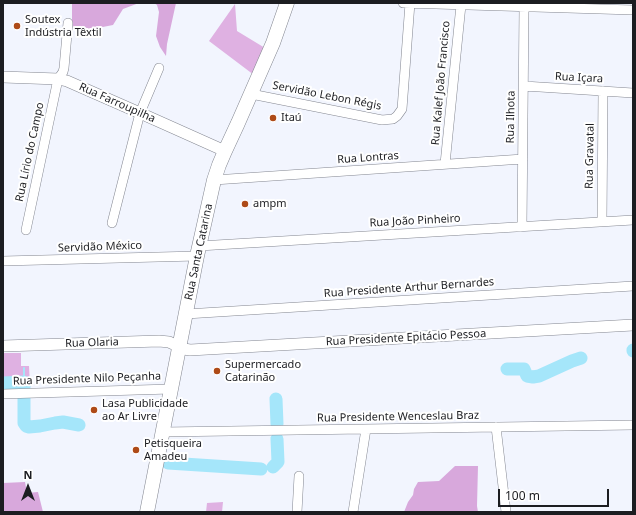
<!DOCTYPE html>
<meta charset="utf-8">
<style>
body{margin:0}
#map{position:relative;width:636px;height:515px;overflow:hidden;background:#f2f5fe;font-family:"Noto Sans",sans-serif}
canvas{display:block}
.frame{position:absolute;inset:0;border:4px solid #1c1d21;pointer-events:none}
.north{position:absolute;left:8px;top:467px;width:40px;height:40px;-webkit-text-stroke:3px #fff;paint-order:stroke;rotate:0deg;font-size:11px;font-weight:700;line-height:16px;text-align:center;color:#1c1d21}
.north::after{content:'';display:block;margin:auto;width:14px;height:18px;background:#1c1d21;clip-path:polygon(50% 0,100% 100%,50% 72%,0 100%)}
.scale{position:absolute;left:498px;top:489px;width:111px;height:18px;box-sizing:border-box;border:2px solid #1c1d21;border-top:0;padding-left:5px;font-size:12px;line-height:14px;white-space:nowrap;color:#1c1d21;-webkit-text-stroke:3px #fff;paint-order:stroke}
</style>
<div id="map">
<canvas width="636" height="515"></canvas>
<div class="frame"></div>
<div class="north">N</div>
<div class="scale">100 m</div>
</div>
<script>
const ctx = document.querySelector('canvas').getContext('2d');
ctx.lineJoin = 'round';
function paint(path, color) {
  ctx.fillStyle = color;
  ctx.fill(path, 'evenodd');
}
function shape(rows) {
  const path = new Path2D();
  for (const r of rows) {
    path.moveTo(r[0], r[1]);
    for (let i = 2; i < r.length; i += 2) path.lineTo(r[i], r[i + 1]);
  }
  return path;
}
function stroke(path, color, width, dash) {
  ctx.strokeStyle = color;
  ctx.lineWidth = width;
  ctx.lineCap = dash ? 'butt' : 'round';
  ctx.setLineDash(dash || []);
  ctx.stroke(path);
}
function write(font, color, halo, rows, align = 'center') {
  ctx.font = font + ' "Noto Sans",sans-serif';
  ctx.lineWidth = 4;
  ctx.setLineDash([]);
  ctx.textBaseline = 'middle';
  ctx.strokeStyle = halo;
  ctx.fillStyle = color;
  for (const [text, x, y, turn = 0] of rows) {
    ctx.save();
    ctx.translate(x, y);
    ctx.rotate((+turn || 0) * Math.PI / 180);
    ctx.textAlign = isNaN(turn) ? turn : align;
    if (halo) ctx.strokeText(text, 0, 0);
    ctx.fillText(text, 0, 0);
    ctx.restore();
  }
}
const green = shape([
 [235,4,237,31,265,48,254,75,209,41],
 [3,353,21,353,21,366,29,366,30,386,3,387],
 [223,502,222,512,206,512,207,503]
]);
const forest = shape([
 [72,3,139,3,123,9,113,25,77,32,72,24],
 [154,3,176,3,167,44,166,56,160,47,156,36,159,12,157,5],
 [455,466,478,466,477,506,478,512,404,512,408,502,413,495,414,489,418,482,439,481],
 [25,482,27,493,38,492,43,512,3,512,3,483]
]);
const stream = shape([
 [24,382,24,368]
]);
const river = shape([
 [633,351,633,350],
 [507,369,524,369,527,376,533,377,539,376,572,361,581,358],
 [3,383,24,382,24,423,26,426,29,427,40,426,55,423,63,422,79,425],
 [276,399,277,424],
 [168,463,261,469],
 [273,467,278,462,277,439]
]);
const minor = shape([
 [403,3,633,10],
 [524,86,633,93],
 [251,94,382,120,393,119,397,116,402,109,410,3],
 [445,164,461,5],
 [214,180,523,159],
 [602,222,603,91],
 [112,223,140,113,159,68],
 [522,227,524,7],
 [26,230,58,79,63,72,64,68,68,23],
 [199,246,633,220],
 [3,261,197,256],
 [186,314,633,286],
 [3,394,171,389],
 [496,427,506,512],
 [163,432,633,425],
 [297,512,299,476],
 [353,512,366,429]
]);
const tertiary = shape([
 [3,77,58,79,67,81,140,113,225,151],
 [3,346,159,341,169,342,184,349,190,350,633,325]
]);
const primary = shape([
 [147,512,197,256,214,180,219,165,225,151,238,123,273,43,287,3]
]);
const markers = [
 [17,26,4,"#ae4a17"],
 [273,118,4,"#ae4a17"],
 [245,204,4,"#ae4a17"],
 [217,371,4,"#ae4a17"],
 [94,410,4,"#ae4a17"],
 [136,450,4,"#ae4a17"]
];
const poiNames = [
 ["Soutex",25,20],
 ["Indústria Têxtil",25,33],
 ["Itaú",281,118],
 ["ampm",253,204],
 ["Supermercado",225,365],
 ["Catarinão",225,378],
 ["Lasa Publicidade",102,404],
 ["ao Ar Livre",102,417],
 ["Petisqueira",144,444],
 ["Amadeu",144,457]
];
const streetNames = [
 ["Rua Içara",579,78,3],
 ["Rua Kalef João Francisco",441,83,-85],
 ["Servidão Lebon Régis",327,96,11],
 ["Rua Farroupilha",117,103,24],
 ["Rua Ilhota",511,117,-89],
 ["Rua Lírio do Campo",30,152,-78],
 ["Rua Gravatal",590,156,-89],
 ["Rua Lontras",368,158,-4],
 ["Rua João Pinheiro",415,221,-3],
 ["Servidão México",100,247,-2],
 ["Rua Santa Catarina",199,252,-78],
 ["Rua Presidente Arthur Bernardes",409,288,-4],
 ["Rua Presidente Epitácio Pessoa",406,338,-3],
 ["Rua Olaria",92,343,-2],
 ["Rua Presidente Nilo Peçanha",87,379,-2],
 ["Rua Presidente Wenceslau Braz",398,417,-1]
];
paint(green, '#dfb1e2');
paint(forest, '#d8a8dc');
stroke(stream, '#a5e6fa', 2);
stroke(river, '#a5e6fa', 13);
stroke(minor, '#848791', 10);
stroke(tertiary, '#848791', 12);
stroke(primary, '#848791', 15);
stroke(minor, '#fff', 9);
stroke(tertiary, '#fff', 11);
stroke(primary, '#fff', 14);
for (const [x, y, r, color] of markers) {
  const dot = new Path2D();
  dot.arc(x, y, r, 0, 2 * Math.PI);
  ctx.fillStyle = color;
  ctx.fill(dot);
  stroke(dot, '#fff', 1.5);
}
write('11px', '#1c1d21', '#fff', poiNames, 'left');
write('11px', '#1c1d21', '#fff', streetNames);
</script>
